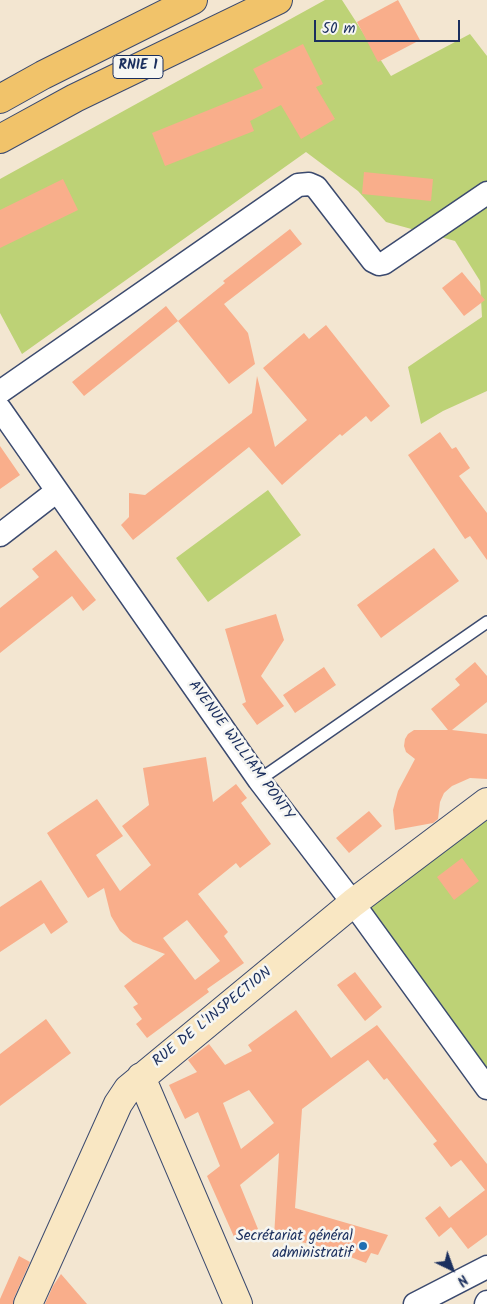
<!DOCTYPE html>
<meta charset="utf-8">
<style>
body{margin:0}
#map{position:relative;width:487px;height:1304px;overflow:hidden;background:#f3e6d1;font-family:Kalam,sans-serif}
canvas{display:block}
.north{position:absolute;left:427px;top:1244px;width:50px;height:50px;-webkit-text-stroke:4px #f6f6f2;paint-order:stroke;rotate:138deg;font-size:14px;font-weight:700;line-height:20px;text-align:center;color:#1b2f5e}
.north::after{content:'';display:block;margin:auto;width:18px;height:22px;background:#1b2f5e;clip-path:polygon(50% 0,100% 100%,50% 72%,0 100%)}
.scale{position:absolute;left:314px;top:20px;width:146px;height:22px;box-sizing:border-box;border:2px solid #1b2f5e;border-top:0;padding-left:6px;font-size:15px;line-height:18px;white-space:nowrap;color:#1b2f5e;-webkit-text-stroke:4px #f6f6f2;paint-order:stroke}
</style>
<div id="map">
<canvas width="487" height="1304"></canvas>
<div class="north">N</div>
<div class="scale">50 m</div>
</div>
<script>
const ctx = document.querySelector('canvas').getContext('2d');
ctx.lineJoin = 'round';
function paint(path, color) {
  ctx.fillStyle = color;
  ctx.fill(path, 'evenodd');
}
function shape(rows) {
  const path = new Path2D();
  for (const r of rows) {
    path.moveTo(r[0], r[1]);
    for (let i = 2; i < r.length; i += 2) path.lineTo(r[i], r[i + 1]);
  }
  return path;
}
function stroke(path, color, width, dash) {
  ctx.strokeStyle = color;
  ctx.lineWidth = width;
  ctx.lineCap = dash ? 'butt' : 'round';
  ctx.setLineDash(dash || []);
  ctx.stroke(path);
}
function write(font, color, halo, rows, align = 'center') {
  ctx.font = font + ' Kalam,sans-serif';
  ctx.lineWidth = 5;
  ctx.setLineDash([]);
  ctx.textBaseline = 'middle';
  ctx.strokeStyle = halo;
  ctx.fillStyle = color;
  for (const [text, x, y, turn = 0] of rows) {
    ctx.save();
    ctx.translate(x, y);
    ctx.rotate((+turn || 0) * Math.PI / 180);
    ctx.textAlign = isNaN(turn) ? turn : align;
    if (halo) ctx.strokeText(text, 0, 0);
    ctx.fillText(text, 0, 0);
    ctx.restore();
  }
}
const green = shape([
 [325,0,342,0,391,76,470,34,487,56,487,391,443,411,421,424,408,367,482,317,480,281,455,241,386,222,358,191,306,152,22,354,0,313,0,179],
 [268,490,301,535,208,602,176,558],
 [487,802,487,1074,353,903]
]);
const building = shape([
 [398,0,420,40,378,62,357,22],
 [303,44,323,84,316,87,335,119,301,139,281,105,250,121,254,131,165,166,152,133,263,88,253,69],
 [364,172,433,179,431,201,362,194],
 [63,179,78,210,0,248,0,210],
 [290,229,302,244,224,304,248,333,255,364,229,384,178,321,225,283,223,281],
 [462,272,485,300,464,316,442,288],
 [166,306,178,321,84,396,72,382],
 [326,325,390,406,371,422,366,416,342,436,340,434,282,485,249,447,133,540,121,525,129,517,129,493,145,495,252,413,257,376,275,447,307,420,263,368,304,333,309,339],
 [440,432,452,449,456,447,470,468,459,476,487,513,487,560,470,536,465,539,408,455],
 [0,446,20,475,0,489],
 [434,548,459,581,381,638,357,605],
 [56,550,96,600,83,611,72,596,0,653,0,608,39,577,32,569],
 [276,614,284,640,261,676,284,706,257,725,242,704,246,702,225,629],
 [475,662,487,676,487,702,452,730,487,734,487,779,470,778,452,786,444,793,440,802,438,819,433,823,395,830,393,810,398,791,415,759,406,752,404,746,405,739,408,734,414,730,448,730,431,709,460,685,455,679],
 [324,667,336,685,295,713,283,695],
 [206,757,213,802,236,784,247,798,241,803,271,844,240,868,236,863,198,894,228,932,224,936,244,963,207,989,209,992,147,1038,136,1024,142,1019,133,1007,138,1004,124,986,165,954,133,942,120,931,111,916,104,888,88,898,47,833,97,799,123,836,96,855,120,891,151,865,122,826,149,805,143,768],
 [187,920,220,961,195,980,163,938],
 [369,811,382,826,349,853,336,838],
 [462,858,479,881,454,900,437,877],
 [41,880,68,922,51,934,44,923,0,952,0,907],
 [355,972,382,1007,365,1021,337,985],
 [296,1010,331,1058,377,1025,487,1164,487,1235,468,1249,451,1227,439,1237,425,1218,440,1206,449,1218,485,1190,461,1160,451,1167,433,1144,437,1141,387,1078,384,1080,368,1060,302,1109,295,1208,388,1235,378,1255,371,1253,366,1263,330,1249,293,1240,274,1237,279,1153,240,1185,258,1229,235,1239,207,1176,220,1166,198,1112,185,1119,169,1085,197,1072,188,1060,209,1044,225,1065,252,1051,248,1045],
 [249,1090,274,1123,241,1149,223,1103],
 [46,1019,71,1053,0,1106,0,1054],
 [19,1256,30,1262,14,1298,13,1304,0,1304,0,1299],
 [61,1274,87,1304,45,1304,53,1286]
]);
const lane = shape([
 [259,780,487,622]
]);
const street = shape([
 [0,392,298,185,309,184,316,187,373,261,379,264,384,263,487,193],
 [0,409,259,780,353,903,487,1088],
 [0,535,57,491],
 [415,1304,487,1267],
 [486,1304,487,1302]
]);
const secondary = shape([
 [141,1077,238,1304],
 [28,1304,118,1104,128,1089,353,903,487,802]
]);
const highway = shape([
 [0,99,43,75,193,0],
 [0,139,75,98,278,0]
]);
const markers = [
 [363,1246,5,"#1f6fb2"]
];
const shields = [
 [138,67,50]
];
const shieldNames = [
 ["RNIE 1",138,67]
];
const streetNames = [
 ["AVENUE WILLIAM PONTY",240,751,54],
 ["RUE DE L'INSPECTION",213,1018,-39]
];
const poiNames = [
 ["Secrétariat général",353,1237],
 ["administratif",353,1254]
];
paint(green, '#bdd276');
paint(building, '#f9ae8b');
stroke(lane, '#3b4a6f', 14);
stroke(street, '#3b4a6f', 25);
stroke(secondary, '#3b4a6f', 30);
stroke(highway, '#3b4a6f', 30);
stroke(lane, '#fff', 11);
stroke(street, '#fff', 22);
stroke(secondary, '#f9e7c3', 28);
stroke(highway, '#f1c36a', 28);
for (const [x, y, r, color] of markers) {
  const dot = new Path2D();
  dot.arc(x, y, r, 0, 2 * Math.PI);
  ctx.fillStyle = color;
  ctx.fill(dot);
  stroke(dot, '#f6f6f2', 2);
}
for (const [x, y, w] of shields) {
  const box = new Path2D();
  box.roundRect(x - w / 2, y - 11.5, w, 23, 4);
  ctx.fillStyle = '#f6f6f2';
  ctx.fill(box);
  stroke(box, '#1b2f5e', 1);
}
write('bold 14px', '#1b2f5e', null, shieldNames);
write('15px', '#1b2f5e', '#f6f6f2', streetNames);
write('15px', '#1b2f5e', '#f6f6f2', poiNames, 'right');
</script>
